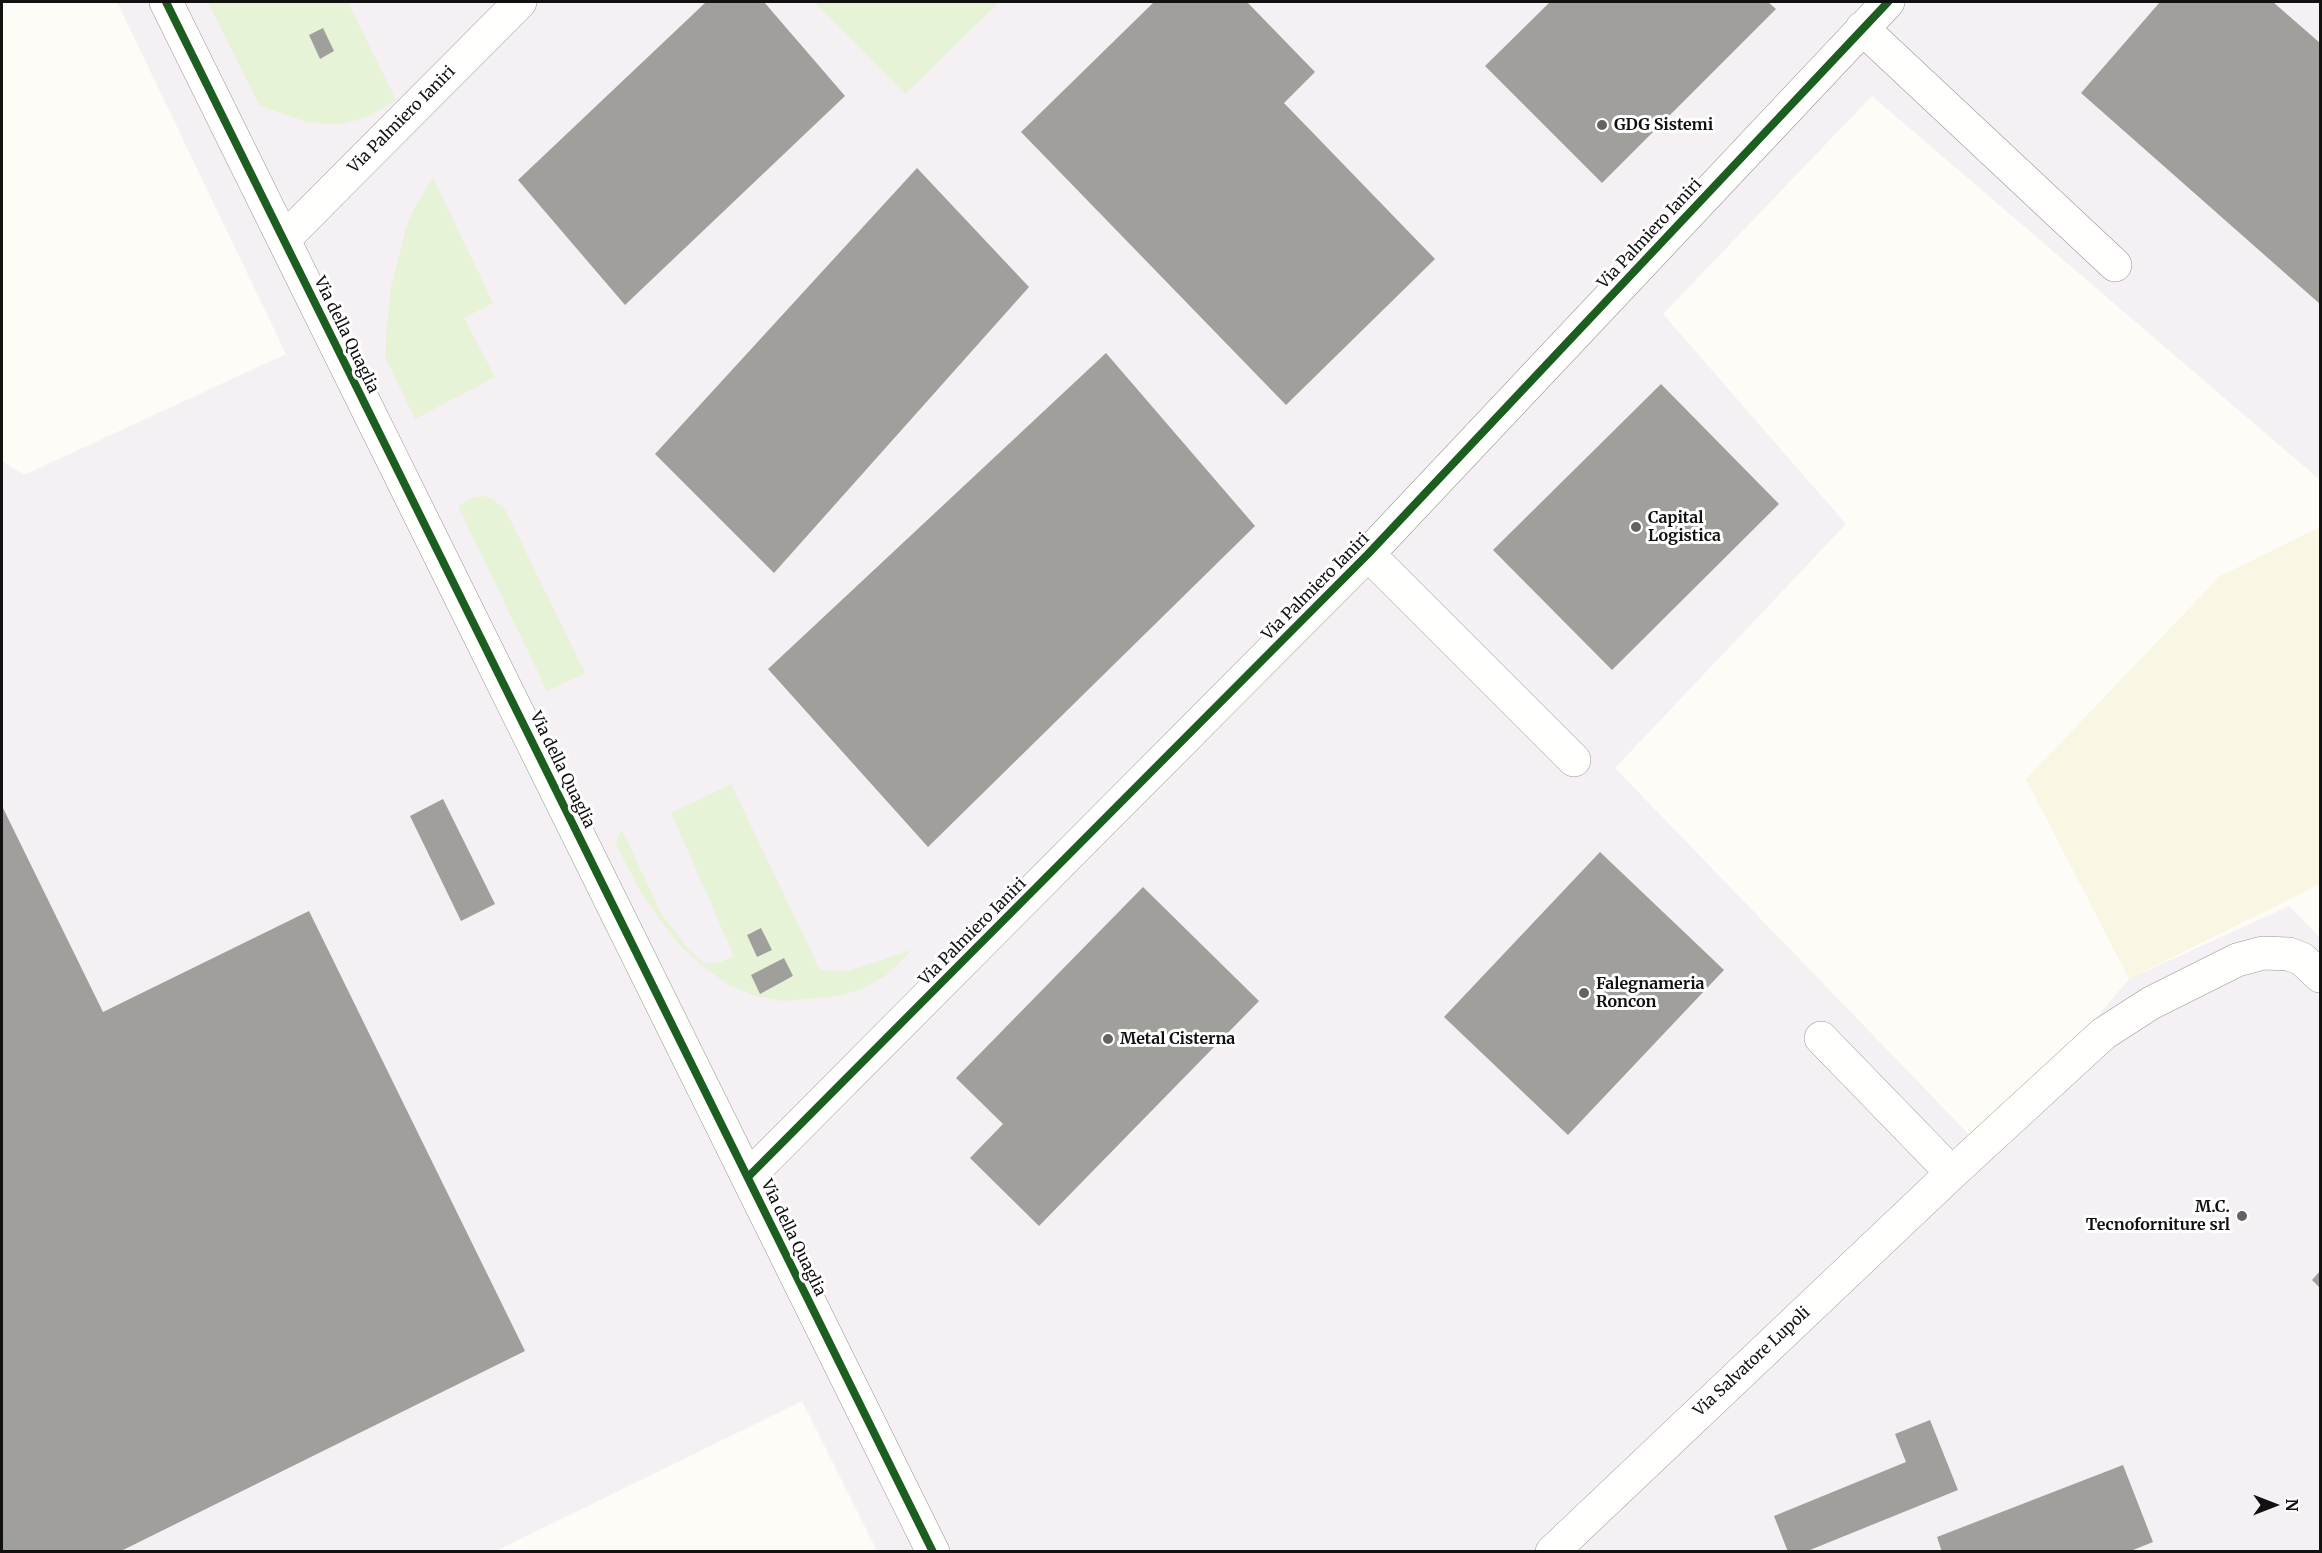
<!DOCTYPE html>
<style>
body{margin:0}
#map{position:relative;width:2322px;height:1553px;overflow:hidden;background:#fdfcf7;font-family:Merriweather,serif}
canvas{display:block}
.frame{position:absolute;inset:0;border:3px solid #111;pointer-events:none}
.north{position:absolute;left:2244px;top:1475px;width:60px;height:60px;-webkit-text-stroke:4px #fff;paint-order:stroke;rotate:90deg;font-size:16px;font-weight:700;line-height:24px;text-align:center;color:#111}
.north::after{content:'';display:block;margin:auto;width:21px;height:27px;background:#111;clip-path:polygon(50% 0,100% 100%,50% 72%,0 100%)}
</style>
<div id="map">
<canvas width="2322" height="1553"></canvas>
<div class="frame"></div>
<div class="north">N</div>
</div>
<script>
const ctx = document.querySelector('canvas').getContext('2d');
ctx.lineJoin = 'round';
function paint(path, color) {
  ctx.fillStyle = color;
  ctx.fill(path, 'evenodd');
}
function shape(rows) {
  const path = new Path2D();
  for (const r of rows) {
    path.moveTo(r[0], r[1]);
    for (let i = 2; i < r.length; i += 2) path.lineTo(r[i], r[i + 1]);
  }
  return path;
}
function stroke(path, color, width, dash) {
  ctx.strokeStyle = color;
  ctx.lineWidth = width;
  ctx.lineCap = dash ? 'butt' : 'round';
  ctx.setLineDash(dash || []);
  ctx.stroke(path);
}
function write(font, color, halo, rows, align = 'center') {
  ctx.font = font + ' Merriweather,serif';
  ctx.lineWidth = 6;
  ctx.setLineDash([]);
  ctx.textBaseline = 'middle';
  ctx.strokeStyle = halo;
  ctx.fillStyle = color;
  for (const [text, x, y, turn = 0] of rows) {
    ctx.save();
    ctx.translate(x, y);
    ctx.rotate((+turn || 0) * Math.PI / 180);
    ctx.textAlign = isNaN(turn) ? turn : align;
    if (halo) ctx.strokeText(text, 0, 0);
    ctx.fillText(text, 0, 0);
    ctx.restore();
  }
}
const industrial = shape([
 [117,2,2320,2,2320,480,1872,96,1663,314,1846,524,1615,768,1984,1150,2129,979,2289,906,2320,938,2320,1551,877,1551,802,1401,496,1551,2,1551,2,461,24,475,286,354]
]);
const farmland = shape([
 [2320,527,2320,884,2129,979,2026,779,2220,576]
]);
const green = shape([
 [208,2,348,2,396,100,368,117,339,125,307,122,260,106],
 [323,29,334,51,320,59,309,36],
 [814,2,999,2,905,94],
 [433,178,493,303,464,318,495,377,415,419,385,357,386,335,391,287,406,228,416,205],
 [484,496,493,499,506,511,585,673,547,691,458,506,472,498],
 [731,784,820,970,848,971,912,950,885,976,862,989,840,996,783,1001,756,996,730,986,704,967,681,947,661,921,640,891,617,846,616,841,622,830,662,915,689,950,704,963,718,963,734,956,671,813],
 [761,929,772,950,757,957,747,935],
 [784,959,793,977,760,993,751,975]
]);
const building = shape([
 [706,2,764,2,845,96,625,305,518,180],
 [1154,2,1247,2,1315,72,1284,103,1435,259,1286,405,1021,132],
 [1550,2,1768,2,1776,9,1602,183,1485,66],
 [2160,2,2273,2,2320,43,2320,304,2081,93],
 [323,28,334,51,320,59,309,35],
 [917,168,1029,287,774,573,655,454],
 [1106,353,1255,526,928,847,768,669],
 [1661,384,1779,504,1612,670,1493,550],
 [443,799,495,904,461,921,410,816],
 [2,806,103,1012,309,911,525,1351,119,1552,2,1552],
 [1600,852,1724,970,1568,1135,1444,1017],
 [1143,887,1259,1001,1039,1226,970,1158,1003,1124,956,1078],
 [761,928,772,950,757,957,747,935],
 [784,958,793,976,760,994,751,975],
 [2320,1271,2320,1288,2312,1280],
 [1930,1420,1958,1490,1805,1552,1788,1552,1774,1516,1906,1462,1895,1434],
 [2123,1465,2153,1542,2128,1552,1942,1552,1937,1537]
]);
const minor = shape([
 [166,2,933,1552],
 [1862,28,2115,265],
 [284,239,520,2],
 [1368,554,1574,760],
 [1952,1173,2103,1034,2151,1003,2237,960,2263,953,2289,954,2302,959,2320,976],
 [748,1177,1368,554,1888,2],
 [1552,1552,1952,1173,1821,1038]
]);
const cycleway = shape([
 [166,2,933,1552],
 [748,1177,1368,554,1888,2]
]);
const markers = [
 [1602,125,6,"#646362"],
 [1636,527,6,"#646362"],
 [1584,993,6,"#646362"],
 [1108,1039,6,"#646362"],
 [2242,1216,6,"#646362"]
];
const streetNames = [
 ["Via Palmiero Ianiri",402,120,-45],
 ["Via Palmiero Ianiri",1650,234,-47],
 ["Via della Quaglia",346,335,64],
 ["Via Palmiero Ianiri",1316,587,-45],
 ["Via della Quaglia",562,770,64],
 ["Via Palmiero Ianiri",973,932,-45],
 ["Via della Quaglia",793,1238,64],
 ["Via Salvatore Lupoli",1752,1362,-43]
];
const poiNames = [
 ["GDG Sistemi",1614,125],
 ["Capital",1648,518],
 ["Logistica",1648,536],
 ["Falegnameria",1596,984],
 ["Roncon",1596,1002],
 ["Metal Cisterna",1120,1039],
 ["M.C.",2230,1207,"right"],
 ["Tecnoforniture srl",2230,1225,"right"]
];
paint(industrial, '#f5f0f3');
paint(farmland, '#f9f7e4');
paint(green, '#e7f3d7');
paint(building, '#a19f9c');
stroke(minor, '#979795', 34);
stroke(minor, '#fffffe', 33);
stroke(cycleway, '#1b5e20', 8);
for (const [x, y, r, color] of markers) {
  const dot = new Path2D();
  dot.arc(x, y, r, 0, 2 * Math.PI);
  ctx.fillStyle = color;
  ctx.fill(dot);
  stroke(dot, '#fff', 2);
}
write('16px', '#111', '#fff', streetNames);
write('bold 16px', '#111', '#fff', poiNames, 'left');
</script>
